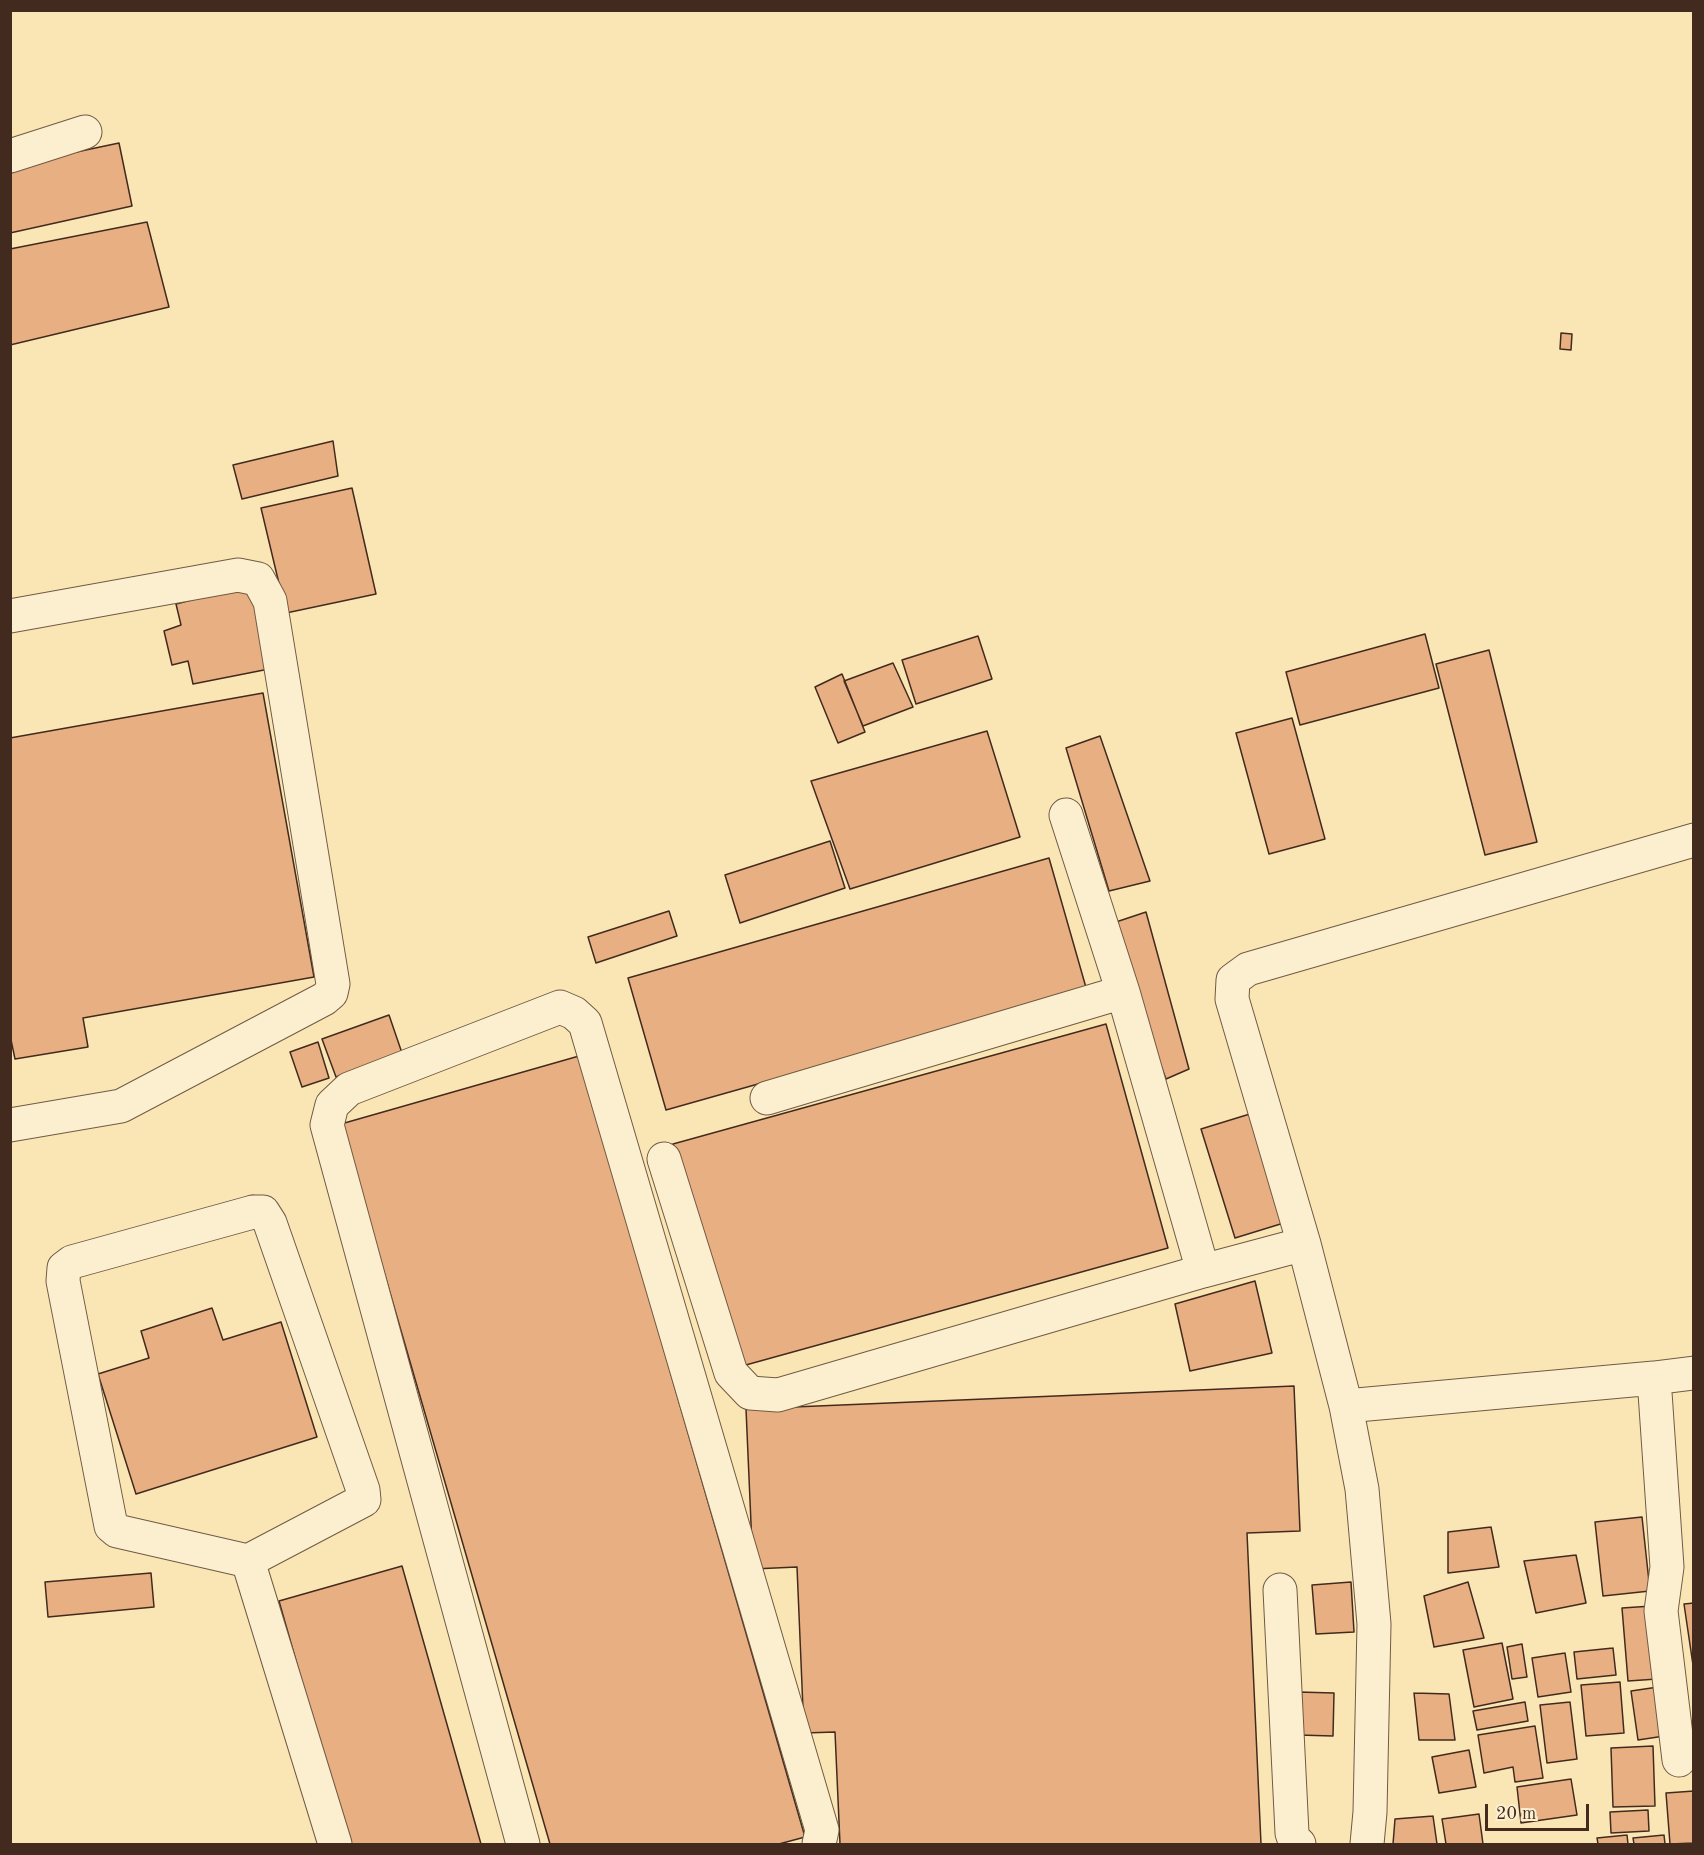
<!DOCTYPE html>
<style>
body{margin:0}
#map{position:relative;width:1704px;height:1855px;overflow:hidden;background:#fae6b5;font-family:"Old Standard TT",serif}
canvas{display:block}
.frame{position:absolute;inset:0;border:12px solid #422b1e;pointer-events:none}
.scale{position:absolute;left:1485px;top:1804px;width:104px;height:27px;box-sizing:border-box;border:3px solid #422b1e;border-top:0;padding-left:8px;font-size:18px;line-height:21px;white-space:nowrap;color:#422b1e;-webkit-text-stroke:4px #fcefcf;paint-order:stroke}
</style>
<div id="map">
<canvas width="1704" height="1855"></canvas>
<div class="frame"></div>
<div class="scale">20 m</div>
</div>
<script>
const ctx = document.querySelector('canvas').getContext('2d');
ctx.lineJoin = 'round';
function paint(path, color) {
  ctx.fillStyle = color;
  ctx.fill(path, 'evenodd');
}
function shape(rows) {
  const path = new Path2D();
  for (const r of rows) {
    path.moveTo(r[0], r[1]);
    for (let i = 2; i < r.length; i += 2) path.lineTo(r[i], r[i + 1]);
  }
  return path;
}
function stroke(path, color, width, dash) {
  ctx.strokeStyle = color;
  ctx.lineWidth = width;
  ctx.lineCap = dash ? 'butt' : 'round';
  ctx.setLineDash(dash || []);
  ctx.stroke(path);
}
const building = shape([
 [119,143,132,206,10,233,10,166,119,143],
 [147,222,169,307,10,345,10,249,147,222],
 [1561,333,1572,334,1571,350,1560,349,1561,333],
 [333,441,338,476,242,499,233,465,333,441],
 [352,488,376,594,286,613,261,508,352,488],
 [256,583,274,668,193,684,188,661,172,665,164,631,181,625,176,604,256,583],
 [1425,634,1439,688,1300,725,1286,672,1425,634],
 [978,636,992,679,916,704,902,660,978,636],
 [1489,650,1537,842,1485,855,1436,664,1489,650],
 [893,663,913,707,863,726,844,681,893,663],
 [842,674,865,732,838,743,815,687,842,674],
 [263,693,314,977,83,1018,88,1047,15,1059,10,1035,10,738,263,693],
 [1292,718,1325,839,1269,854,1236,733,1292,718],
 [987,731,1020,837,850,889,811,781,987,731],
 [1100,736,1150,881,1109,891,1066,748,1100,736],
 [830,841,845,888,740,923,725,875,830,841],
 [1049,858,1087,991,666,1110,628,978,1049,858],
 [669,911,677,936,596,963,588,937,669,911],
 [1146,912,1189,1069,1166,1079,1107,925,1146,912],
 [389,1015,402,1053,336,1077,322,1039,389,1015],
 [1106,1024,1168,1248,735,1368,673,1144,1106,1024],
 [318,1042,329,1078,302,1087,290,1052,318,1042],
 [579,1056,805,1837,779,1844,550,1844,341,1124,579,1056],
 [1253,1113,1287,1222,1235,1238,1201,1129,1253,1113],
 [1255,1281,1272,1353,1190,1371,1175,1304,1255,1281],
 [212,1308,223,1340,281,1322,317,1437,136,1494,98,1374,149,1358,141,1331,212,1308],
 [1294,1386,1300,1531,1247,1533,1261,1844,840,1844,835,1732,804,1733,797,1567,753,1569,746,1409,1294,1386],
 [1642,1517,1650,1591,1603,1596,1595,1522,1642,1517],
 [1491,1527,1499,1567,1448,1573,1448,1532,1491,1527],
 [1576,1555,1586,1603,1536,1613,1524,1561,1576,1555],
 [402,1566,481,1844,348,1844,279,1601,402,1566],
 [151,1573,154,1607,48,1617,45,1582,151,1573],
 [1351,1582,1354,1632,1316,1634,1312,1585,1351,1582],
 [1468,1582,1484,1638,1434,1647,1424,1596,1468,1582],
 [1694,1603,1694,1672,1684,1604,1694,1603],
 [1652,1606,1657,1679,1628,1681,1622,1608,1652,1606],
 [1502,1643,1513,1699,1474,1707,1463,1650,1502,1643],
 [1522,1644,1527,1677,1512,1679,1507,1647,1522,1644],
 [1613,1648,1616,1675,1577,1679,1574,1652,1613,1648],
 [1565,1653,1571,1692,1538,1697,1532,1658,1565,1653],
 [1620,1682,1624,1733,1586,1736,1581,1685,1620,1682],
 [1665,1686,1671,1735,1638,1740,1631,1691,1665,1686],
 [1298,1692,1334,1693,1333,1736,1298,1735,1298,1692],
 [1414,1693,1449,1694,1455,1740,1419,1740,1414,1693],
 [1525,1702,1528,1721,1477,1730,1473,1711,1525,1702],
 [1570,1702,1577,1759,1547,1763,1540,1705,1570,1702],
 [1535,1726,1543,1778,1515,1782,1513,1767,1484,1773,1478,1735,1535,1726],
 [1653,1746,1655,1806,1613,1807,1611,1748,1653,1746],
 [1469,1750,1476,1787,1439,1793,1432,1757,1469,1750],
 [1571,1779,1577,1815,1521,1823,1517,1787,1571,1779],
 [1694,1791,1694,1843,1670,1844,1666,1793,1694,1791],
 [1648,1810,1649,1831,1611,1833,1610,1812,1648,1810],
 [1479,1814,1483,1844,1446,1844,1442,1819,1479,1814],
 [1433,1816,1437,1844,1393,1844,1395,1819,1433,1816],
 [1627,1835,1628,1844,1598,1844,1597,1838,1627,1835],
 [1664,1835,1665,1844,1634,1844,1633,1838,1664,1835]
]);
const minor = shape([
 [10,156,85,132],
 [10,616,238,575,258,579,270,601,333,984,331,993,324,999,121,1106,10,1125],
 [1066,815,1123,992,1203,1271],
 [767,1098,1123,992],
 [664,1159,731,1373,750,1393,778,1395,1203,1271,1304,1244],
 [253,1212,263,1212,270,1223,363,1490,364,1500,248,1561,117,1531,111,1526,63,1281,64,1268,72,1262,253,1212],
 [1654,1378,1694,1373],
 [1346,1406,1654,1378,1667,1567,1661,1611,1679,1760],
 [248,1561,335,1844],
 [1280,1590,1292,1833,1295,1842,1299,1844],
 [523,1844,327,1125,332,1105,349,1089,560,1007,574,1013,585,1023,822,1830,819,1844],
 [1367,1844,1370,1812,1374,1624,1362,1489,1346,1406,1304,1244,1232,999,1233,980,1248,969,1694,840]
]);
paint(building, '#e8af83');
stroke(building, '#422b1e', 1.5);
stroke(minor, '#705a44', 35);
stroke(minor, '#fcefcf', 33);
</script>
